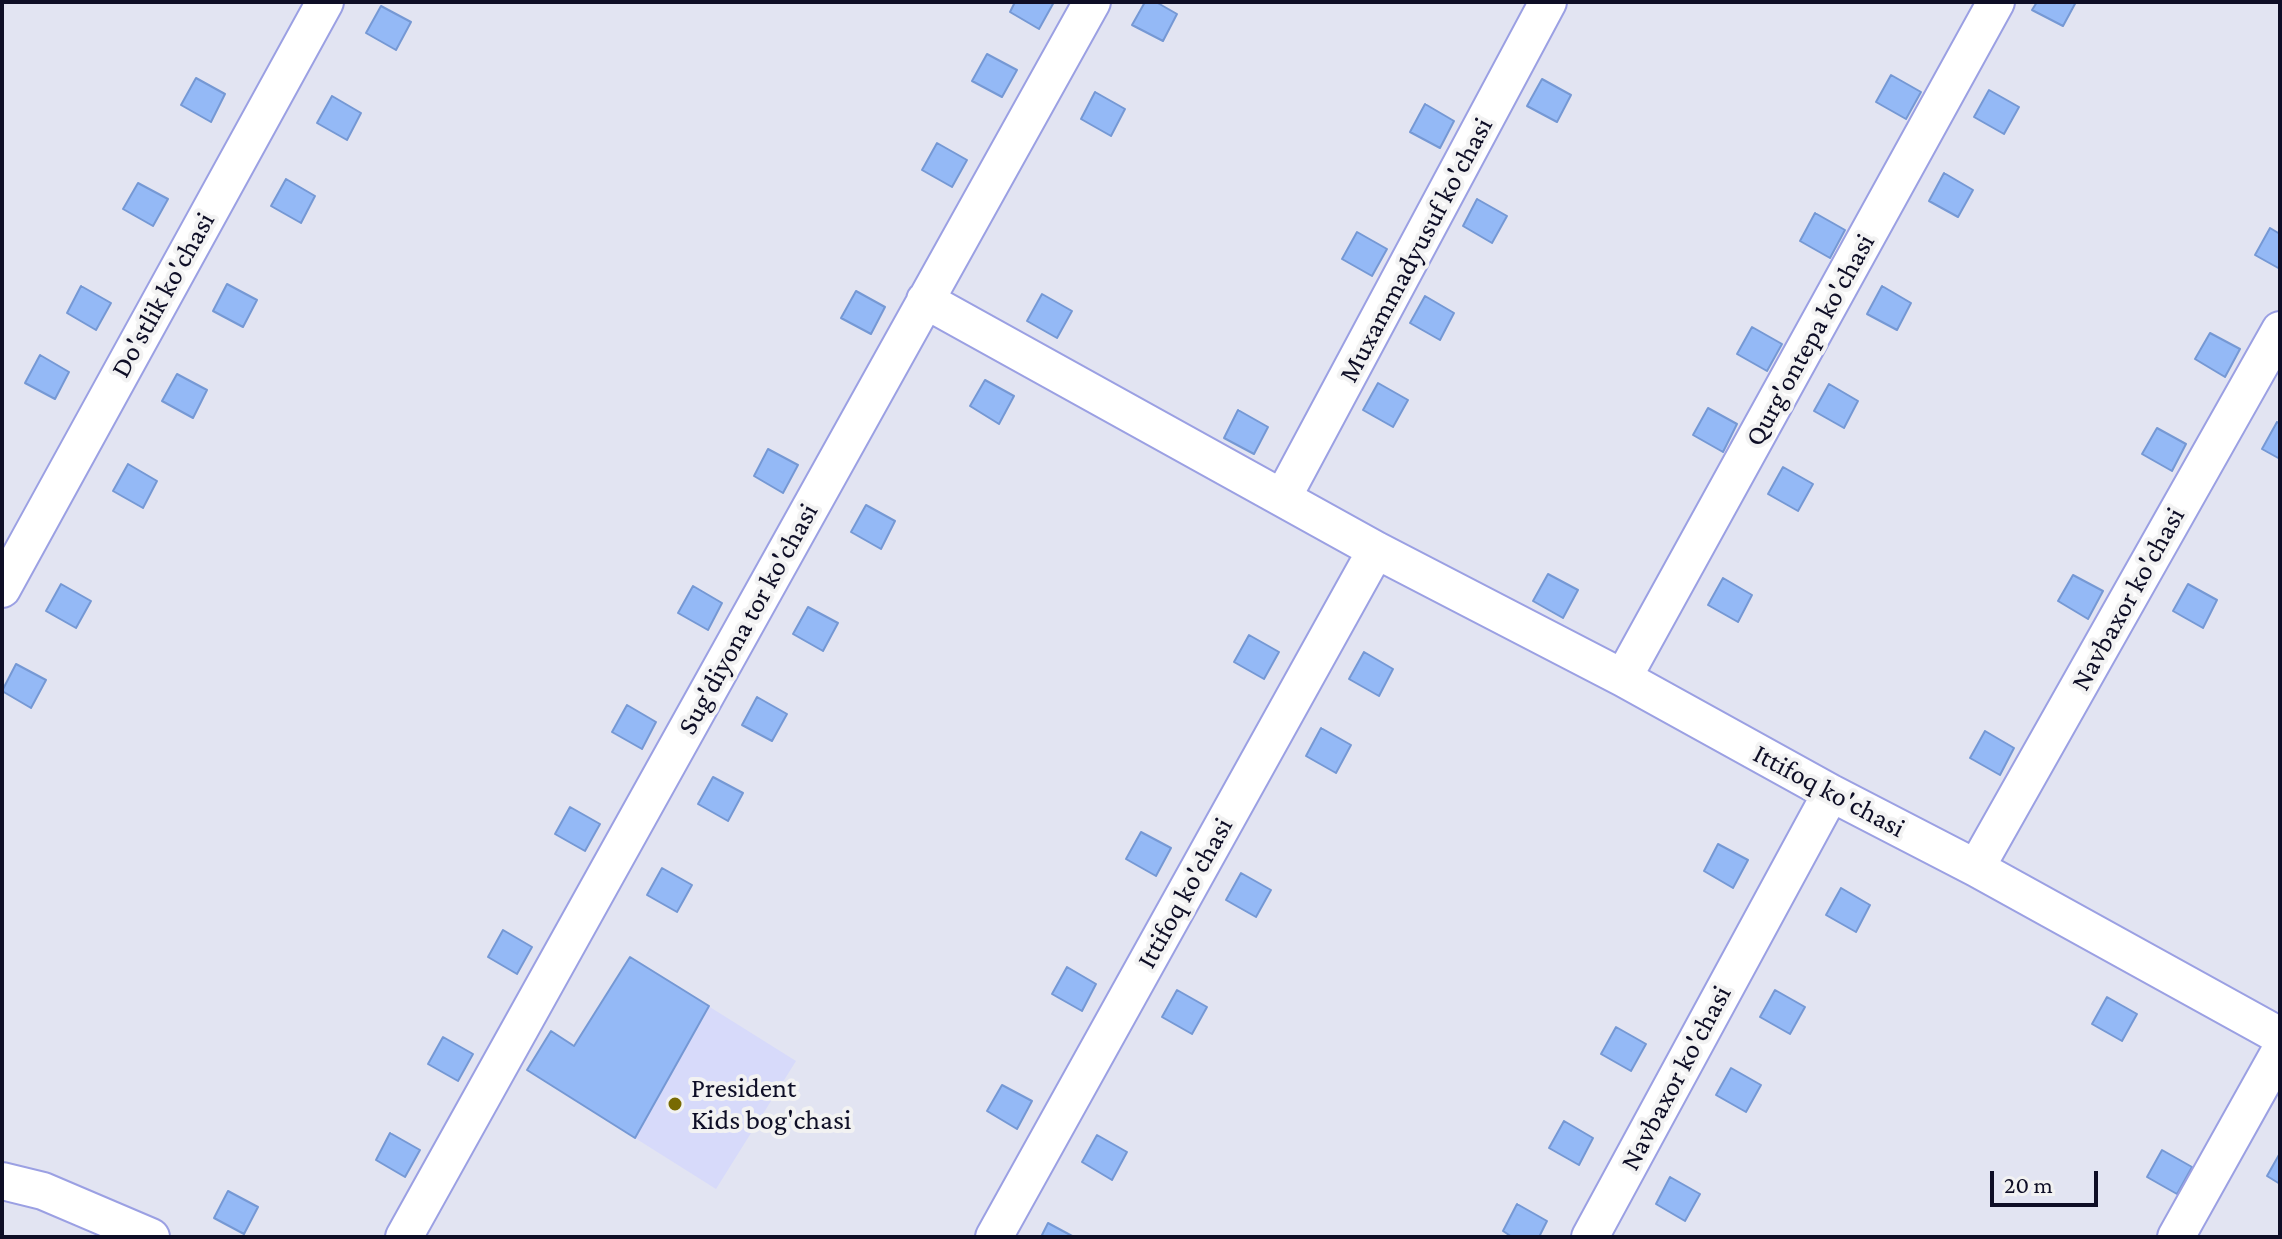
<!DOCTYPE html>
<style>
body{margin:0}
#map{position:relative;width:2282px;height:1239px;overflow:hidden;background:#e2e4f2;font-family:"Crimson Pro",serif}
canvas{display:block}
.frame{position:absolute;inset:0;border:4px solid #0e0e26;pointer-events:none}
.scale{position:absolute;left:1990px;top:1171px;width:108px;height:36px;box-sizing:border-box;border:4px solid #0e0e26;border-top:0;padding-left:10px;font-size:24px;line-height:28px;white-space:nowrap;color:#0e0e26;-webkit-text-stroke:6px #f2f2f2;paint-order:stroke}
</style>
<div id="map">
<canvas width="2282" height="1239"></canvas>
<div class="frame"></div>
<div class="scale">20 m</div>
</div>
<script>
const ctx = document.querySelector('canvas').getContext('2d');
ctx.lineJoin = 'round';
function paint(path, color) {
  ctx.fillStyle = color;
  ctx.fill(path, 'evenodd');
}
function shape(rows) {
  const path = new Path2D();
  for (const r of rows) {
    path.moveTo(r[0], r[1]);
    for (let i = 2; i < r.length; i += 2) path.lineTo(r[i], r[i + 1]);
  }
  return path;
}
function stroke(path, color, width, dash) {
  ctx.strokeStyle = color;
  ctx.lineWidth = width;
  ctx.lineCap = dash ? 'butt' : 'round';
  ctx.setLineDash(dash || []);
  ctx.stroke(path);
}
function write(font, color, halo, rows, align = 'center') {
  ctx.font = font + ' "Crimson Pro",serif';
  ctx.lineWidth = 8;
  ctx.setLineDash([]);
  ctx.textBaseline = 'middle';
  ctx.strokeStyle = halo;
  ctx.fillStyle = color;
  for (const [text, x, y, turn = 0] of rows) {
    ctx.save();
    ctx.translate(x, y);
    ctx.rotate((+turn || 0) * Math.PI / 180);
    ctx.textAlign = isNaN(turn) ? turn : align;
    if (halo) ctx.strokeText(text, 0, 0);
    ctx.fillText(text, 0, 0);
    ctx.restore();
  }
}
const built = shape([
 [630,957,796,1061,716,1189,527,1070,575,1046]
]);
const building = shape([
 [1015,2,1054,2,1039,29,1010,12,1015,2],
 [1145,2,1156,2,1177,14,1163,41,1132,25,1145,2],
 [2037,2,2076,2,2063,26,2032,10,2037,2],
 [381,6,411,22,396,50,366,33,381,6],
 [987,54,1017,70,1002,97,972,81,987,54],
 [1891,75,1921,92,1906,119,1876,102,1891,75],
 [196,78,225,94,211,122,181,105,196,78],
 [1542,79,1571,95,1557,122,1527,106,1542,79],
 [1989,90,2019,107,2004,134,1974,117,1989,90],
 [1095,92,1125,109,1111,136,1081,119,1095,92],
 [332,96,361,113,347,140,317,123,332,96],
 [1425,104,1454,121,1440,148,1410,132,1425,104],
 [937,143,967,160,952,187,922,170,937,143],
 [1944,173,1973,190,1958,217,1929,201,1944,173],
 [286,179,315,196,301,223,271,206,286,179],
 [138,183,168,199,153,226,123,209,138,183],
 [1477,199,1507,216,1492,243,1463,226,1477,199],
 [1815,213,1845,230,1830,258,1800,241,1815,213],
 [2270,228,2280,234,2280,269,2255,255,2270,228],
 [1357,232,1387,249,1372,276,1342,259,1357,232],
 [227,284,257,300,243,327,213,311,227,284],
 [81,286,111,303,96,330,67,313,81,286],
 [1882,286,1911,303,1897,330,1867,314,1882,286],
 [856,291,885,307,871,334,841,318,856,291],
 [1042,294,1072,311,1057,338,1027,321,1042,294],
 [1425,296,1454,313,1440,340,1410,323,1425,296],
 [1752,327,1782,344,1767,371,1737,354,1752,327],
 [2210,333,2240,349,2225,377,2195,359,2210,333],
 [40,355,69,372,55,399,25,383,40,355],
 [177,374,207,390,193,418,162,401,177,374],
 [985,380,1014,396,999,424,970,406,985,380],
 [1378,383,1408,400,1393,427,1363,410,1378,383],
 [1829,384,1858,401,1844,428,1814,411,1829,384],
 [1708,408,1737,424,1723,452,1693,435,1708,408],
 [1238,410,1268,427,1254,454,1224,438,1238,410],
 [2277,422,2280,424,2280,459,2262,449,2277,422],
 [2157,428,2186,444,2172,471,2142,454,2157,428],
 [768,449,798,465,783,493,754,476,768,449],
 [128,464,157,481,143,508,113,491,128,464],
 [1783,467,1813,484,1798,511,1768,494,1783,467],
 [866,505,895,521,881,549,851,532,866,505],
 [1548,574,1578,590,1563,618,1533,601,1548,574],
 [2073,575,2103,591,2088,619,2058,601,2073,575],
 [1723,578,1752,595,1738,622,1708,605,1723,578],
 [61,584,91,601,76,628,46,611,61,584],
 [2188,584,2217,600,2203,628,2173,611,2188,584],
 [693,586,722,603,708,630,678,613,693,586],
 [808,607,838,623,823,651,793,634,808,607],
 [1249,635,1279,652,1264,679,1234,662,1249,635],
 [1364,652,1393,669,1379,696,1349,679,1364,652],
 [16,664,46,680,31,708,2,691,16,664],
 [757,697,787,714,772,741,742,725,757,697],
 [627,705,656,722,642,749,612,732,627,705],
 [1321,728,1351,745,1336,773,1306,756,1321,728],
 [1985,731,2014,748,2000,775,1970,758,1985,731],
 [713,777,743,793,728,821,698,804,713,777],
 [570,807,600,824,585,851,555,834,570,807],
 [1141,832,1171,848,1156,876,1126,859,1141,832],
 [1718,844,1748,860,1733,888,1704,871,1718,844],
 [662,868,692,885,677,912,647,895,662,868],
 [1241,873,1271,890,1256,917,1226,900,1241,873],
 [1841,888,1870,905,1856,932,1826,915,1841,888],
 [503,930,532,947,517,974,488,957,503,930],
 [630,957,709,1006,635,1138,527,1070,551,1031,574,1046,630,957],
 [1067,967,1096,984,1082,1011,1052,994,1067,967],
 [1177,990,1207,1007,1192,1034,1162,1017,1177,990],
 [1775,990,1805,1007,1790,1034,1760,1017,1775,990],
 [2107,997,2137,1014,2122,1041,2092,1024,2107,997],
 [1616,1027,1646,1044,1631,1071,1601,1054,1616,1027],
 [443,1037,473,1054,458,1081,428,1064,443,1037],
 [1731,1068,1761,1085,1746,1112,1716,1095,1731,1068],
 [1002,1085,1032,1101,1017,1129,987,1111,1002,1085],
 [1564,1121,1593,1138,1579,1165,1549,1148,1564,1121],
 [390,1133,420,1150,405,1177,376,1160,390,1133],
 [1097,1135,1127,1152,1112,1180,1082,1162,1097,1135],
 [2162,1150,2192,1167,2177,1194,2147,1177,2162,1150],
 [2280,1153,2280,1184,2267,1176,2280,1153],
 [1670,1177,1700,1194,1685,1221,1656,1204,1670,1177],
 [228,1191,258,1207,244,1234,214,1218,228,1191],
 [1517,1204,1547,1221,1539,1237,1512,1237,1503,1231,1517,1204],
 [1048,1223,1074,1237,1041,1237,1048,1223]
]);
const minor = shape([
 [925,300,1376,550,1623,678,1831,793,1976,868,2280,1036],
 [1283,497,1548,2],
 [2,589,325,2],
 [1623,678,1996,2],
 [1976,868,2280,330],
 [2,1181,43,1191,151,1237],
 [404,1237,1092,2],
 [994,1237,1376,550],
 [1590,1237,1831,793],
 [2176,1237,2280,1051]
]);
const markers = [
 [675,1104,8,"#786a03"]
];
const streetNames = [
 ["Muxammadyusuf ko'chasi",1416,250,-62],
 ["Do'stlik ko'chasi",163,295,-61],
 ["Qurg'ontepa ko'chasi",1810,340,-61],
 ["Navbaxor ko'chasi",2128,599,-61],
 ["Sug'diyona tor ko'chasi",748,619,-61],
 ["Ittifoq ko'chasi",1829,791,28],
 ["Ittifoq ko'chasi",1185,893,-61],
 ["Navbaxor ko'chasi",1676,1078,-62]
];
const poiNames = [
 ["President",691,1088],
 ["Kids bog'chasi",691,1120]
];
paint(built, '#d7dafa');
paint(building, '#94b9f6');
stroke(building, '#7598d4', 2);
stroke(minor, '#9ba0e3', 40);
stroke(minor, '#fff', 36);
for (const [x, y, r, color] of markers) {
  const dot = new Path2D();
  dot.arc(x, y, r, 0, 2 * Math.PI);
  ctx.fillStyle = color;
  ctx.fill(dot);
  stroke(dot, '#f2f2f2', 3);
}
write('28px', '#0e0e26', '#f2f2f2', streetNames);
write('28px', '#0e0e26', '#f2f2f2', poiNames, 'left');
</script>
